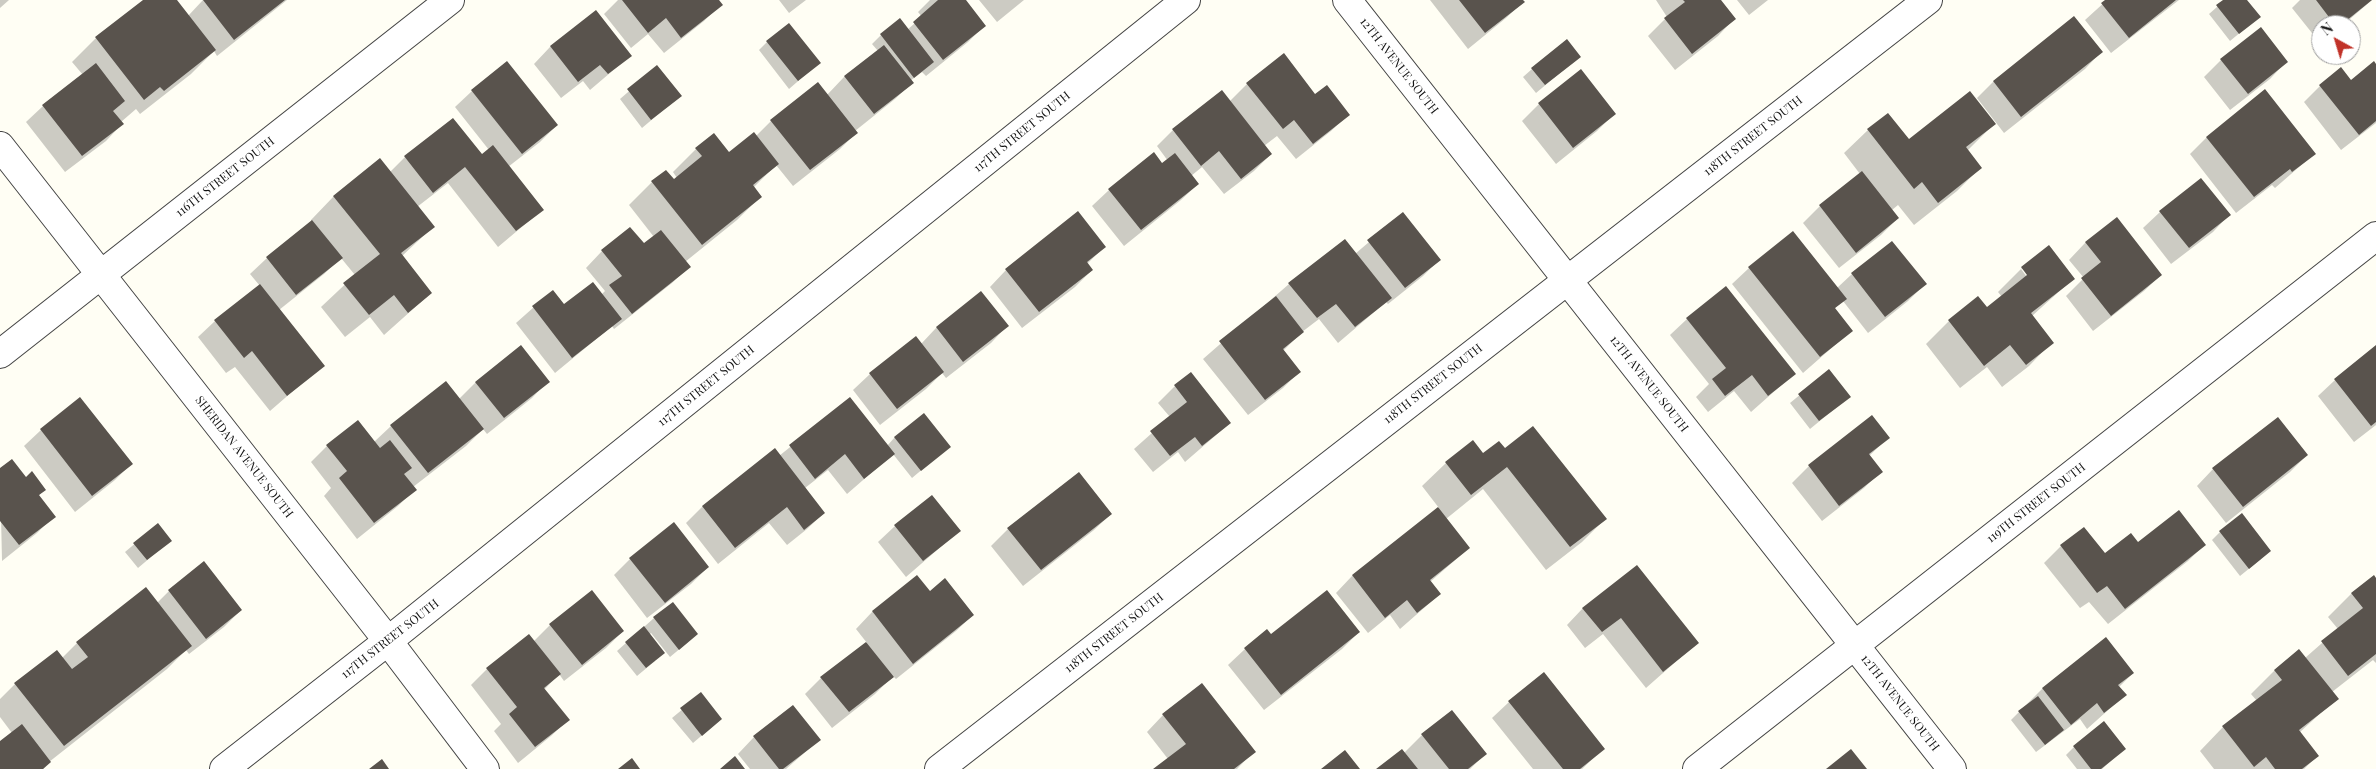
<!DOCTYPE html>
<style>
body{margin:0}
#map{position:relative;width:2376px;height:769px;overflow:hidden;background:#fffef4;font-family:"Playfair Display",serif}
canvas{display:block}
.north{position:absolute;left:2311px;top:15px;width:50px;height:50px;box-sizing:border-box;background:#fff;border:1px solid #a0a0a0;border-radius:50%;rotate:321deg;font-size:14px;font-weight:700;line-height:20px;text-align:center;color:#111}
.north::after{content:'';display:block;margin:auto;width:18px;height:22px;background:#c13228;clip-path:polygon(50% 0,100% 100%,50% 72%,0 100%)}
</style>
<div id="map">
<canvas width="2376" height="769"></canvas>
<div class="north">N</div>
</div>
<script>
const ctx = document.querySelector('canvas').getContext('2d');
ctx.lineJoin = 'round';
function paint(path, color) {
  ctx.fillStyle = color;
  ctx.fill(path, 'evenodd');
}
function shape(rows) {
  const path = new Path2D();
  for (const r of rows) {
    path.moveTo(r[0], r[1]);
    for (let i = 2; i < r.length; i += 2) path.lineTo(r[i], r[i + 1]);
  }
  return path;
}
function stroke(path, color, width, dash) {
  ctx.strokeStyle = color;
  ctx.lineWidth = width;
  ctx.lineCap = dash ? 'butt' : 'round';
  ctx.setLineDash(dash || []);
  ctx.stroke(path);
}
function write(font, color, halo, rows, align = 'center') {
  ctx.font = font + ' "Playfair Display",serif';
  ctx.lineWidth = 5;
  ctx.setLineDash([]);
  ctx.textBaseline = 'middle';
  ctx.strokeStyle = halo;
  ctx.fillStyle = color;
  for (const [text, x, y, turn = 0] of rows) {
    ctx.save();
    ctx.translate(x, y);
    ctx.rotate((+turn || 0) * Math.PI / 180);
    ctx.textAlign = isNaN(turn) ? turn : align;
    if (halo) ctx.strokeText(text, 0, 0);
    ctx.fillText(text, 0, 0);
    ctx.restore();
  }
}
const shadow = shape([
 [0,0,9,0,0,8],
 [145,0,175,0,188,16,203,0,287,0,217,56,214,51,191,74,140,114,136,109,121,122,122,124,106,141,65,172,26,122,43,106,83,75,72,62,96,38],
 [618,0,717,0,721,4,704,21,664,53,648,34,631,48,604,14],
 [779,0,806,0,789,13],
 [930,0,964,0,984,26,968,42,926,76,922,72,910,81,912,83,895,99,855,131,856,133,840,149,793,186,776,165,753,188,761,196,737,220,685,262,689,267,672,283,614,329,612,326,555,373,516,323,552,291,564,306,601,295,605,291,586,268,602,251,643,245,654,237,629,205,652,182,673,181,677,178,673,172,696,149,728,154,756,136,771,121,827,95,844,77,878,51,872,44,881,35,899,20,907,30,922,17,918,12],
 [979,0,1024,0,997,22],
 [1430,0,1522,0,1523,2,1506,18,1468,49],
 [1656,0,1719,0,1734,19,1718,36,1675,70,1648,36,1667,17],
 [1737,0,1768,0,1749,15],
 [2107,0,2179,0,2111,53,2085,20],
 [2225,0,2245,0,2259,17,2230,41,2209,14],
 [2300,0,2372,0,2343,25,2321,25,2320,43,2292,8],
 [596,12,630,56,590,90,583,81,561,98,534,64,550,47],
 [767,42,819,63,789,89,759,50],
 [2101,52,2085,69,2004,133,1977,98,1994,81],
 [1579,57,1536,93,1523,77,1532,69],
 [2221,60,2286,62,2270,79,2230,110,2204,77],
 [507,63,557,125,540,142,508,167,542,210,498,247,448,183,417,207,433,227,402,256,431,293,384,335,370,317,345,337,321,307,355,275,341,258,324,274,279,310,323,365,270,411,235,367,226,373,198,337,215,321,260,286,250,274,267,258,312,222,311,220,334,196,390,172,405,157,482,156,489,150,455,107,472,91],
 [2376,66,2376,123,2341,150,2304,102,2320,86,2351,82],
 [657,67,680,96,642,128,620,99],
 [1580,71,1614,114,1597,131,1556,164,1522,121,1539,104],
 [1247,84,1315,96,1348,115,1331,131,1296,159,1277,136,1264,146,1271,154,1254,171,1224,194,1202,167,1191,176,1198,184,1181,200,1124,246,1092,206,1109,190,1162,165,1168,161,1157,146,1173,130,1229,102],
 [2265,91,2314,154,2275,188,2272,185,2236,213,2190,154,2206,138],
 [1888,114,1909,141,1994,124,1967,151,1980,168,1957,191,1914,225,1898,205,1892,210,1898,218,1881,235,1839,268,1803,223,1820,206,1860,174,1844,153,1868,130],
 [2201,179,2229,215,2213,232,2171,264,2143,228,2160,212],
 [1403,213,1439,260,1423,276,1388,304,1386,302,1338,343,1319,319,1302,332,1283,351,1299,372,1283,388,1248,415,1203,359,1289,284,1355,254],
 [2116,219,2161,275,2144,291,2093,331,2066,296,2084,278,2069,260,2085,243],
 [1793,233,1837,288,1852,274,1925,284,1908,301,1868,333,1843,301,1834,309,1851,331,1803,373,1732,284,1749,268],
 [1104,247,1087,264,1092,270,1075,287,1022,328,990,287,1006,270],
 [2048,247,2073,279,2032,316,2052,342,2029,366,2002,387,1987,367,1960,388,1926,344,1949,321,1987,309,2002,297,1998,292,2021,269,2030,281,2032,279,2024,269,2021,269],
 [981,293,1007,326,991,343,946,378,942,373,926,389,880,425,853,390,870,374,921,344,936,328],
 [1687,319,1794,374,1751,412,1734,391,1708,412,1696,397,1709,384,1670,335],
 [2376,347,2376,425,2354,442,2318,396,2335,380],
 [1829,371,1849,397,1810,429,1790,403],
 [548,381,532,398,487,434,483,429,466,446,413,487,415,489,398,506,357,539,324,496,331,488,311,462,327,446,374,442,391,426,459,399,476,382],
 [1175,386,1230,423,1185,462,1178,452,1153,472,1134,449,1170,417,1158,403],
 [80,399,131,464,115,480,75,512,24,446,41,430],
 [850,399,887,446,895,437,949,447,912,478,893,454,847,494,828,470,805,488,824,513,807,529,787,545,769,523,718,564,686,523,703,506,779,456],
 [1872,417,1888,438,1869,456,1881,471,1864,488,1822,521,1792,483,1809,466],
 [1473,442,1483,455,1505,450,1605,519,1582,542,1546,570,1483,489,1446,519,1469,548,1430,582,1440,594,1400,629,1390,615,1368,633,1336,593,1352,576,1439,508,1422,486,1446,463],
 [2307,455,2290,472,2226,523,2197,486,2213,469],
 [0,470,25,478,45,489,38,496,54,516,37,533,2,561],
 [1111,514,1094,530,1023,586,991,546,1008,529],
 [157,525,170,541,138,568,125,552],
 [895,526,959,531,906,577,878,542],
 [2220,532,2261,559,2240,576,2212,540],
 [2138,544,2204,545,2188,561,2108,624,2089,602,2080,608,2044,563,2061,546,2105,555],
 [630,559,708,567,691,584,647,618,614,575],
 [1637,567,1697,643,1646,688,1603,634,1585,648,1567,625,1583,608],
 [917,577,929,592,973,615,956,631,896,679,893,676,875,694,832,728,805,694,821,678,867,643,856,629,872,612],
 [2374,577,2376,580,2376,663,2373,660,2332,692,2337,698,2299,733,2317,756,2304,769,2214,769,2200,751,2223,727,2257,701,2251,694,2274,671,2299,651,2305,658,2338,629,2328,617,2351,594],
 [146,589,157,603,169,591,241,610,224,627,189,654,186,650,167,669,49,762,43,769,0,769,0,743,12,733,0,717,0,699,15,684,62,658,77,643],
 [654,618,688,642,670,657,651,633,649,635,655,661,637,676,617,651],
 [550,625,623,631,606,648,564,681,559,674,544,690,568,720,551,736,518,763,494,731,501,724,471,685,487,669,534,641],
 [1359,632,1342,649,1264,710,1228,665,1245,649,1271,636],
 [2106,639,2133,673,2119,687,2125,695,2087,729,2080,719,2036,752,2011,720,2042,689],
 [701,694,721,719,693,743,672,718],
 [1509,702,1603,749,1582,769,1533,769,1492,718],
 [1163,715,1254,751,1237,769,1155,769,1168,759,1147,732],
 [1422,735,1485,754,1470,769,1378,769,1404,753],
 [754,737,819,740,786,769,750,769,738,754],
 [2074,747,2124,749,2102,769,2077,769,2066,755]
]);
const building = shape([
 [143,0,177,0,216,50,164,91,160,87,144,100,95,37],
 [203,0,285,0,234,40],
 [622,0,719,0,723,5,681,38,666,18,648,33],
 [938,0,966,0,986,26,943,60,913,22],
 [1459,0,1523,0,1525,2,1485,33],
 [1683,0,1721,0,1736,19,1692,54,1664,18,1685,2],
 [2105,0,2176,0,2129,38,2101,3],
 [2223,0,2247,0,2261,17,2239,34,2216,5],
 [2316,0,2372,0,2341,25,2335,25],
 [596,10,632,56,608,74,600,65,578,82,550,46],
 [2074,16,2103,52,2021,117,1993,81],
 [900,18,934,62,914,78,880,34],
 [789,23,821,63,798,81,766,41],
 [2261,27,2288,62,2248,94,2220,59],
 [1567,39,1581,57,1545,85,1531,68],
 [884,45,914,83,874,114,844,76],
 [1284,53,1315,94,1327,85,1350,115,1313,144,1294,120,1283,129,1246,83],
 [507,61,558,125,522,154,471,90],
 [2374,61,2376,64,2376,121,2359,135,2319,85,2341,67,2351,80],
 [96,63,125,101,113,111,124,124,82,156,42,105],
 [657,65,682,96,651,120,627,89],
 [1581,69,1616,114,1573,148,1538,103],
 [818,82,858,133,810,170,770,120],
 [2265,89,2316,154,2292,172,2290,169,2254,197,2206,137],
 [1222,90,1272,154,1241,179,1219,151,1201,166,1172,129],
 [1970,91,1996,124,1966,147,1982,168,1938,203,1922,182,1914,189,1867,129,1888,113,1909,139],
 [453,118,482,154,493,145,544,210,516,231,465,167,433,193,404,156],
 [754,132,779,164,753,185,762,197,702,245,651,181,666,170,674,179,702,156,695,148,714,133,729,152],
 [1154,152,1162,163,1175,153,1199,184,1141,230,1108,189],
 [380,158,435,227,401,253,432,293,408,313,394,295,369,315,343,283,380,254,333,196],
 [1862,171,1899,218,1856,253,1819,205],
 [2201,178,2231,215,2189,248,2159,211],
 [1078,211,1106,247,1087,262,1093,270,1039,312,1005,269],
 [1403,212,1441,260,1405,288,1367,240],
 [2117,217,2162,275,2111,316,2081,278,2101,262,2085,242],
 [312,220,343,258,296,295,266,257],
 [630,227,644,243,661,230,691,267,632,314,609,285,622,276,601,250],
 [1793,231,1847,299,1835,308,1853,331,1820,357,1748,267],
 [1345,239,1392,298,1355,327,1336,304,1317,318,1288,283],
 [1892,241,1927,284,1885,317,1851,273],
 [2049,245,2075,279,2031,313,2054,343,2026,365,2010,345,1984,366,1948,320,1978,296,1987,307,2027,275,2021,267],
 [593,282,622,319,572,358,532,306,553,290,564,304],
 [260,284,325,366,287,396,252,351,244,358,214,320],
 [1726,286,1796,374,1768,396,1752,375,1725,396,1712,379,1726,368,1686,318],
 [981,291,1009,326,963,362,936,327],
 [1276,296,1304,332,1283,349,1301,372,1265,400,1219,341],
 [916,336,944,372,897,409,869,373],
 [521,345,550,382,504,418,475,382],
 [2376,345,2376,422,2371,426,2334,379],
 [1829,369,1851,397,1819,421,1798,394],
 [1191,372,1231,423,1202,446,1195,437,1170,456,1150,431,1187,402,1174,385],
 [446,381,484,429,428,473,390,425],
 [80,397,133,464,92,496,40,429],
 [850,397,895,454,864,479,845,454,815,479,789,445],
 [924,413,951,447,921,471,894,437],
 [1872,415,1890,438,1869,454,1883,472,1839,506,1808,465],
 [2278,417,2308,455,2243,507,2212,468],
 [358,420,380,448,390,440,412,468,404,474,417,490,374,523,339,478,347,471,326,445],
 [1533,426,1607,519,1570,547,1507,467,1471,495,1445,462,1473,440,1483,453,1499,441,1505,448],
 [775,448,825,513,804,530,787,507,735,548,702,506],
 [12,459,26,477,32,471,46,490,39,495,56,517,19,545,0,521,0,468],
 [1079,472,1112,514,1041,570,1007,528],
 [932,495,961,531,923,561,894,525],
 [1438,507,1470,548,1430,580,1441,594,1417,613,1407,600,1385,618,1352,575],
 [2179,510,2206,545,2125,609,2107,586,2097,593,2060,545,2084,527,2105,553,2131,533,2138,542],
 [2242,513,2271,551,2249,569,2219,531],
 [674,522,709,567,665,603,629,558],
 [158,523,172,541,147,560,133,543],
 [204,561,242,610,206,639,168,590],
 [1637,565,1699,643,1663,672,1621,618,1602,632,1582,608],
 [917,575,930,591,945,578,974,615,913,664,872,611],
 [2374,575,2376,578,2376,654,2348,676,2321,641,2363,608,2351,593],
 [146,587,192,646,64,746,14,683,57,650,72,669,88,657,76,642],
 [592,590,624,631,582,665,549,624],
 [1327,590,1360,632,1281,695,1244,648,1267,629,1271,634],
 [673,602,698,634,679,650,653,617],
 [644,626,665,653,646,668,625,642],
 [529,634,561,674,544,688,570,720,535,747,509,714,517,707,486,668],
 [2106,637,2134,673,2118,685,2127,695,2104,713,2097,703,2071,725,2042,688],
 [866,642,894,677,849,712,820,677],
 [2299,649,2339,699,2299,730,2319,756,2302,769,2275,769,2266,757,2254,767,2222,726,2282,680,2274,670],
 [1544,672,1605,749,1580,769,1563,769,1508,701],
 [1202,683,1256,752,1234,769,1153,769,1186,744,1162,714],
 [701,692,722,719,702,736,680,708],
 [2038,696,2064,730,2045,745,2018,711],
 [793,705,821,740,783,769,779,769,753,736],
 [1452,710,1487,754,1468,769,1449,769,1421,734],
 [2104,721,2126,749,2101,769,2091,769,2073,746],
 [22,724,51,762,43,769,0,769,0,741],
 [1402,749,1418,769,1376,769],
 [1851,749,1867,769,1826,769],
 [1345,750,1360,769,1321,769],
 [735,756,745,769,720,769],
 [632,758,640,769,618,769],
 [382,759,389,769,369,769]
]);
const minor = shape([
 [1347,0,1952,769],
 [224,769,388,641,1186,0],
 [939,769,1928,0],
 [1697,769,2376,236]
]);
const tertiary = shape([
 [0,146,388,641,485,769],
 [0,354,450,0]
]);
const streetNames = [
 ["12TH AVENUE SOUTH",1399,66,52],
 ["117TH STREET SOUTH",1022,132,-39],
 ["118TH STREET SOUTH",1753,136,-38],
 ["116TH STREET SOUTH",225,177,-38],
 ["118TH STREET SOUTH",1433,384,-38],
 ["12TH AVENUE SOUTH",1649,384,52],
 ["117TH STREET SOUTH",706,386,-39],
 ["SHERIDAN AVENUE SOUTH",244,457,52],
 ["119TH STREET SOUTH",2036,503,-38],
 ["118TH STREET SOUTH",1114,633,-38],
 ["117TH STREET SOUTH",390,639,-38],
 ["12TH AVENUE SOUTH",1900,703,52]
];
paint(shadow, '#0003');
paint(building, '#59534d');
stroke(minor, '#444', 30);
stroke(tertiary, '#444', 30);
stroke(minor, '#fff', 28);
stroke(tertiary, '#fff', 28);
write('12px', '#111', '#fff', streetNames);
</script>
